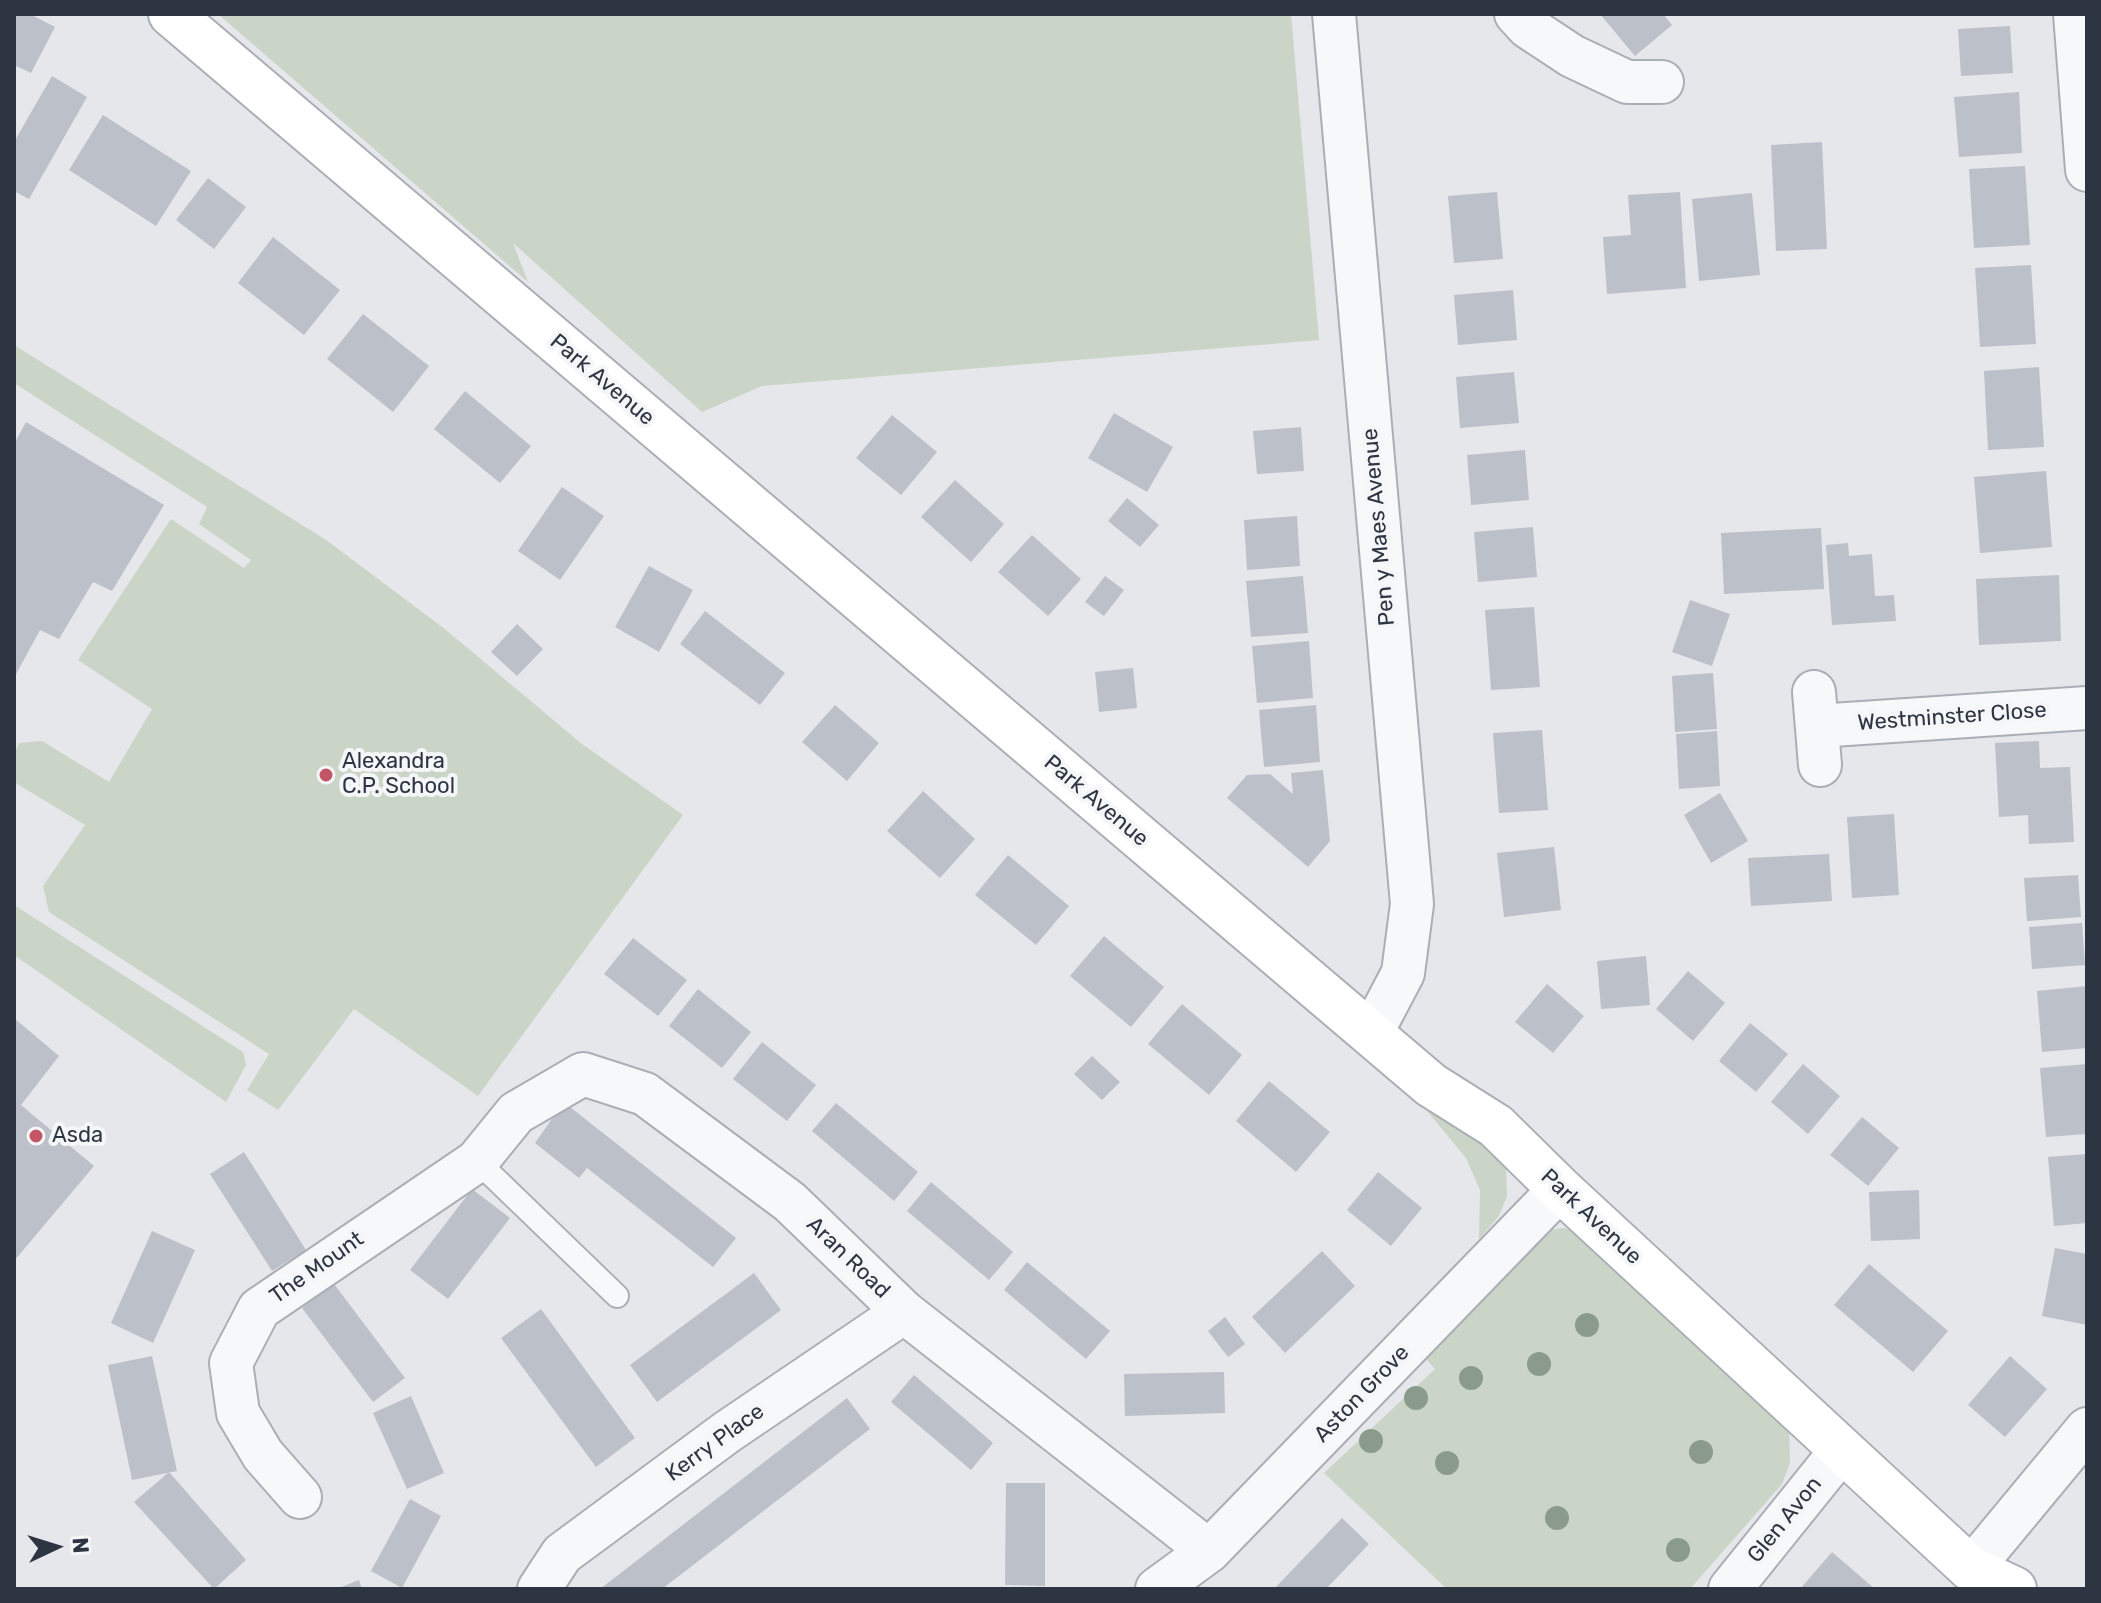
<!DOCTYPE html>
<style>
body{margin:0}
#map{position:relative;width:2101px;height:1603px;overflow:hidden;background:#e5e7eb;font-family:Rubik,sans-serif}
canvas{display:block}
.frame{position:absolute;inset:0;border:16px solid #2e3542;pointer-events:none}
.north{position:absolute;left:16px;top:1507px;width:80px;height:80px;-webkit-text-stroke:6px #f4f6f8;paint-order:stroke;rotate:86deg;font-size:22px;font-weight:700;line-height:32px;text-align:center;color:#2e3542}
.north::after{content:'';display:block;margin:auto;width:28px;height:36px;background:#2e3542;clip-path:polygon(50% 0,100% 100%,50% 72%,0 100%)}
</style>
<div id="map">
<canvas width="2101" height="1603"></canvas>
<div class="frame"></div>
<div class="north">N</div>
</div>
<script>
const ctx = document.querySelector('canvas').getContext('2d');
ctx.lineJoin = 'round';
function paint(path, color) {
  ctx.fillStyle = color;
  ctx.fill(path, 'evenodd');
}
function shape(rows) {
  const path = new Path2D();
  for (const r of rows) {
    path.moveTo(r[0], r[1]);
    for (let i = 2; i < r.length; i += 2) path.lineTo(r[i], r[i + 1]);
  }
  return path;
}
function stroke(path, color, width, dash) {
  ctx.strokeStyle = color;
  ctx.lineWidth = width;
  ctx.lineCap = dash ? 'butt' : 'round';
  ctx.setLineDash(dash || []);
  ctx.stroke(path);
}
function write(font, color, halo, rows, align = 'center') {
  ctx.font = font + ' Rubik,sans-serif';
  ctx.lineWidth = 8;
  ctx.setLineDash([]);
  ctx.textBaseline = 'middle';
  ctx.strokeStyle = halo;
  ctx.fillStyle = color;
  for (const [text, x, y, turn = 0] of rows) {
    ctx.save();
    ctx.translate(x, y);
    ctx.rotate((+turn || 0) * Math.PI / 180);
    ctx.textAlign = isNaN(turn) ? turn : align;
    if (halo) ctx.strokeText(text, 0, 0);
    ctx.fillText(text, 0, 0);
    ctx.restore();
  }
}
const green = shape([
 [218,14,1291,14,1319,340,762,386,702,412,513,243,528,282],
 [14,345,326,540,446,630,582,744,683,815,478,1096,354,1009,278,1110,247,1090,269,1054,49,912,43,886,85,825,14,782,14,754,19,743,42,741,109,782,152,709,78,660,171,519,244,568,251,560,199,524,207,507,14,383],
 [14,905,243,1052,246,1065,226,1102,14,955],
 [1431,1100,1496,1149,1506,1169,1507,1196,1499,1216,1479,1239,1480,1190,1466,1158,1428,1112],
 [1563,1228,1577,1230,1789,1424,1790,1463,1782,1484,1690,1589,1447,1589,1324,1473,1435,1369,1421,1353,1550,1230]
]);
const building = shape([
 [14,14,30,14,55,27,31,73,14,65],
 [1600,14,1663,14,1672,25,1635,56],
 [2010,26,2013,73,1961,76,1958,29],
 [52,76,87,97,29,199,14,191,14,142],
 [2019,92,2022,153,1959,157,1954,97],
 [103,115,191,171,156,226,69,170],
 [1822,142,1827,249,1776,251,1771,145],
 [2025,166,2030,245,1974,248,1969,169],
 [208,178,246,207,214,249,176,220],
 [1497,192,1503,259,1454,263,1448,196],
 [1680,192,1686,288,1607,294,1603,237,1631,235,1628,195],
 [1752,193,1760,275,1699,281,1692,199],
 [273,237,340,290,304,335,238,283],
 [2031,265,2036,344,1980,347,1975,268],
 [1513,290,1517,340,1458,345,1454,295],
 [363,314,429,366,393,412,327,359],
 [2039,367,2044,447,1988,450,1984,371],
 [1514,372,1519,423,1460,428,1456,377],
 [465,391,531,446,500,483,434,429],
 [1114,413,1173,447,1147,492,1088,458],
 [892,415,937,452,901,495,856,458],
 [26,422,164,505,112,591,93,582,59,639,40,630,14,678,14,444],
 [1301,427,1304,471,1257,474,1253,431],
 [1525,450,1529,500,1471,505,1467,455],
 [2046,471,2052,547,1980,553,1974,477],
 [955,480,1004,524,971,562,921,517],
 [562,487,604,516,560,580,518,551],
 [1127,498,1159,525,1140,547,1108,521],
 [1297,516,1300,566,1247,570,1244,520],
 [1533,527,1537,577,1478,582,1474,532],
 [1821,528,1824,589,1724,594,1721,533],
 [1032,535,1081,579,1048,616,998,572],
 [1848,543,1849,556,1872,554,1875,596,1894,595,1896,621,1832,625,1826,545],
 [649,566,693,590,659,652,615,627],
 [2059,575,2061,641,1979,645,1976,579],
 [1105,576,1124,590,1104,616,1085,602],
 [1303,576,1308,633,1251,637,1246,581],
 [1690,600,1730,614,1712,666,1672,652],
 [1534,607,1540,687,1491,690,1485,610],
 [705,611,785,673,760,705,680,644],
 [517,624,543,649,517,676,491,652],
 [1309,641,1313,698,1257,703,1252,646],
 [1133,668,1137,708,1099,712,1095,672],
 [1713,673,1717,729,1675,732,1672,676],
 [835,705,879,743,847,781,802,742],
 [1316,705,1320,762,1264,767,1259,710],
 [1542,730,1548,810,1499,813,1493,733],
 [1717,731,1720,786,1679,789,1676,734],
 [2039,741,2040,768,2070,767,2074,842,2029,844,2028,815,1999,817,1995,743],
 [1323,770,1330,841,1308,867,1227,798,1247,775,1270,774,1293,794,1291,773],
 [923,791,975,839,940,878,887,831],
 [1720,793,1748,841,1711,863,1684,815],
 [1894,814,1899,895,1852,898,1847,817],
 [1554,847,1561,910,1504,917,1497,853],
 [1829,854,1832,901,1751,906,1748,858],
 [1008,855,1069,906,1036,945,975,895],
 [2078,875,2081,917,2027,921,2024,878],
 [2082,923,2085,965,2032,969,2029,927],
 [1104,936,1164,987,1131,1027,1070,976],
 [633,938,687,980,658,1016,604,974],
 [1646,956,1650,1005,1601,1009,1597,961],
 [1688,971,1725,1003,1693,1041,1656,1009],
 [1547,984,1584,1016,1553,1053,1515,1022],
 [2087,986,2087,1048,2042,1052,2037,991],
 [698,989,751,1032,722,1068,669,1026],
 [1182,1004,1242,1055,1209,1095,1148,1044],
 [14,1018,59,1056,21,1105,94,1166,14,1261],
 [1750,1023,1788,1054,1756,1092,1719,1061],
 [762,1042,816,1085,787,1121,733,1079],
 [1092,1056,1120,1082,1102,1100,1074,1074],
 [1803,1064,1840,1096,1808,1134,1771,1102],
 [2087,1064,2087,1134,2046,1137,2040,1068],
 [1269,1081,1330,1132,1296,1172,1236,1121],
 [836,1103,918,1172,894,1201,812,1131],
 [570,1107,736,1238,713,1267,587,1168,579,1178,535,1143,556,1113],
 [1862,1117,1899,1148,1868,1186,1830,1155],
 [244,1152,306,1250,272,1271,210,1174],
 [2087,1154,2087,1223,2054,1226,2048,1157],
 [1378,1172,1422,1208,1391,1246,1347,1210],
 [931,1182,1013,1252,989,1280,907,1211],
 [472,1189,510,1218,448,1299,410,1270],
 [1919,1190,1920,1239,1871,1241,1869,1192],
 [152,1231,195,1250,153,1343,111,1323],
 [2055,1248,2087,1254,2087,1325,2042,1316],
 [1322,1251,1355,1286,1285,1353,1252,1317],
 [1027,1262,1110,1331,1086,1359,1004,1290],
 [1869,1264,1948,1331,1913,1372,1834,1305],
 [754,1273,781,1310,657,1402,630,1365],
 [334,1284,405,1378,373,1402,302,1308],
 [541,1309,635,1438,596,1467,501,1338],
 [1225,1317,1245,1344,1228,1357,1208,1331],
 [152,1356,177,1471,132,1480,108,1365],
 [2010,1356,2047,1389,2005,1437,1968,1405],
 [1224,1372,1225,1413,1125,1416,1124,1374],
 [914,1375,993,1443,971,1470,891,1402],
 [411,1396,444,1473,407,1489,373,1413],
 [847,1398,870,1429,662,1589,600,1589],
 [169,1472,246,1560,214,1589,134,1502],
 [1006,1483,1045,1483,1045,1586,1005,1585],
 [410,1499,441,1516,402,1588,371,1571],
 [1342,1518,1369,1544,1326,1589,1274,1589],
 [1832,1552,1875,1589,1800,1589],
 [359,1580,362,1589,336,1589]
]);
const lane = shape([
 [477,1161,617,1296]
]);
const street = shape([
 [1334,14,1412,904,1403,973,1372,1032],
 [1516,14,1528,27,1572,56,1627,82,1662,82],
 [2075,14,2087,170],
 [1814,692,1820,765],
 [1817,726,2087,708],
 [300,1497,263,1455,238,1413,231,1363,259,1309,477,1161,516,1113,583,1074,645,1094,790,1202,904,1312,1209,1551],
 [1971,1569,2087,1429],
 [539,1589,562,1554,727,1432,904,1312],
 [1157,1589,1209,1551,1560,1189],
 [1730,1589,1841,1451]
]);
const secondary = shape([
 [171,14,1431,1085,1496,1126,1560,1189,1971,1569,2014,1589]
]);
const trees = [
 [1587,1325],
 [1539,1364],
 [1471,1378],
 [1416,1398],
 [1371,1441],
 [1701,1452],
 [1447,1463],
 [1557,1518],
 [1678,1550]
];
const markers = [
 [326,775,8,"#c35666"],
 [36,1136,8,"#c35666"]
];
const streetNames = [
 ["Park Avenue",602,380,40],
 ["Pen y Maes Avenue",1379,527,-95],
 ["Westminster Close",1952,717,-4],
 ["Park Avenue",1096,801,40],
 ["Park Avenue",1591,1217,43],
 ["Aran Road",848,1258,44],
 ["The Mount",317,1268,-35],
 ["Aston Grove",1362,1394,-46],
 ["Kerry Place",715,1443,-36],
 ["Glen Avon",1785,1520,-51]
];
const poiNames = [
 ["Alexandra",342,762],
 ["C.P. School",342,787],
 ["Asda",52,1136]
];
paint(green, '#cad4c7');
paint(building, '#bcc0c8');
stroke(lane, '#aaaeb5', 26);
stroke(street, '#aaaeb5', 46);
stroke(secondary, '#aaaeb5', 48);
stroke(lane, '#f7f8fa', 22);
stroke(street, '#f7f8fa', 42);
stroke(secondary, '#fff', 44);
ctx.fillStyle = '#8b9b8b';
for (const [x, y] of trees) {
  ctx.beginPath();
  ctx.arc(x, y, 12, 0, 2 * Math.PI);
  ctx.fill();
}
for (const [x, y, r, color] of markers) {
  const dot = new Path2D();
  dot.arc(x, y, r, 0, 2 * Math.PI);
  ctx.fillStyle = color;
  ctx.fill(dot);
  stroke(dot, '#f4f6f8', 3);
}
write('22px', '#2e3542', '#f4f6f8', streetNames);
write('22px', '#2e3542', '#f4f6f8', poiNames, 'left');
</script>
